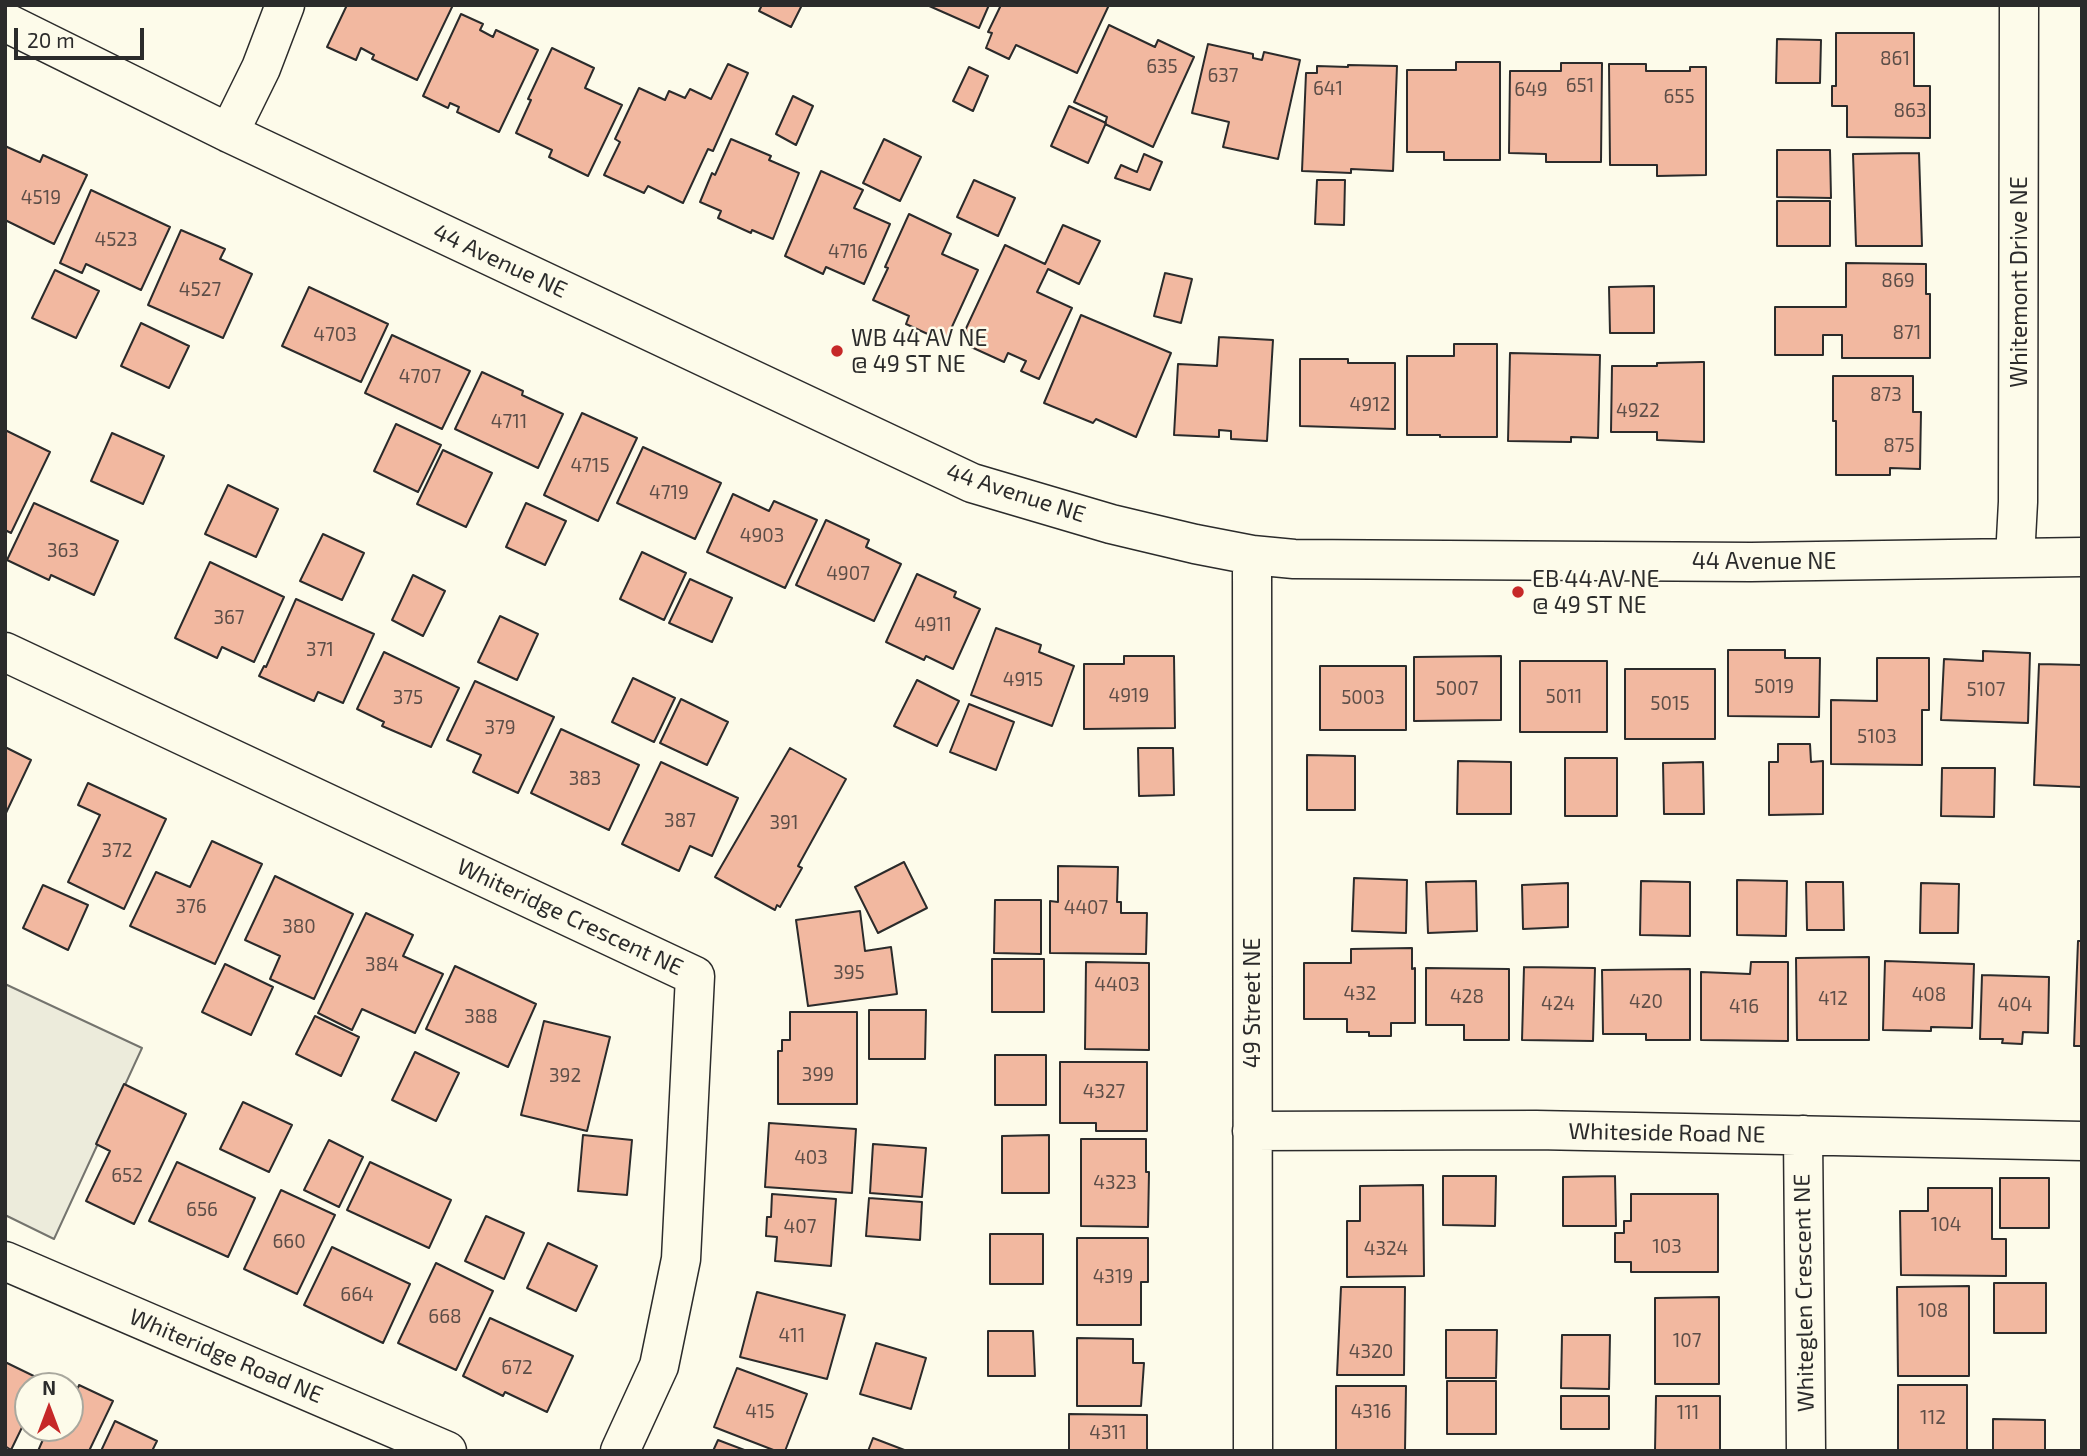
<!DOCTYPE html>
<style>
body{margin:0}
#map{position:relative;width:2087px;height:1456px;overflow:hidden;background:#fdfbea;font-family:"Exo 2",sans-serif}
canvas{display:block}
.frame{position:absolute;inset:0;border:7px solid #2b2b2b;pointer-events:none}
.north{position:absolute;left:14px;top:1372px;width:70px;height:70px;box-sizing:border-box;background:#fdfbea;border:2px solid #a9a89e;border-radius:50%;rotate:0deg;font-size:19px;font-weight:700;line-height:28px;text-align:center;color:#2b2b2b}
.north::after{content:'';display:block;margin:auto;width:24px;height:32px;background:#c62828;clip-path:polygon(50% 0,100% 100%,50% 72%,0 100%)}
.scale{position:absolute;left:14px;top:28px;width:130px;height:32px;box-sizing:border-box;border:4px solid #2b2b2b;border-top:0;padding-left:9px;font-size:21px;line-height:24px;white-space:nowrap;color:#2b2b2b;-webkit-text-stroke:5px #fdfbea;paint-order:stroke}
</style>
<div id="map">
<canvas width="2087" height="1456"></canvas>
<div class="frame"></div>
<div class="north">N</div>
<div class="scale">20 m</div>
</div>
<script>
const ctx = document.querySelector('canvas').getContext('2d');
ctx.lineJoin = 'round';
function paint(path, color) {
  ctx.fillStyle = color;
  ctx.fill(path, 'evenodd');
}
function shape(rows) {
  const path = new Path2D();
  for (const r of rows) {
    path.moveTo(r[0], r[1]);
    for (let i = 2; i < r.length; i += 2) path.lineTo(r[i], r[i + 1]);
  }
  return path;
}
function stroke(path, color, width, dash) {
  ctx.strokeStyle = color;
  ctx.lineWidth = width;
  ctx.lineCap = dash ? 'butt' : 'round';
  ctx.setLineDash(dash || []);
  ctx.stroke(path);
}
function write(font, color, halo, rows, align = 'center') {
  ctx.font = font + ' "Exo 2",sans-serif';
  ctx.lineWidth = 5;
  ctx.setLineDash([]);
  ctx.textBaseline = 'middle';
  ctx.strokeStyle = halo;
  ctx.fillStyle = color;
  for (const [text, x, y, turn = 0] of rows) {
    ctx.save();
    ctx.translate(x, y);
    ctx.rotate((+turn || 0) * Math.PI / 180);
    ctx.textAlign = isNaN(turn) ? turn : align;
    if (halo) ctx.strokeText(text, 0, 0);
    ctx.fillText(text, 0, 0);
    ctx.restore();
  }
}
const green = shape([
 [5,984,142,1048,54,1239,5,1215,5,984]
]);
const building = shape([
 [347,5,453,5,417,80,372,59,374,55,361,48,356,60,327,47,347,5],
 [762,5,802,5,791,27,759,11,762,5],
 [927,5,989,5,979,28,927,5],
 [1001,5,1109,5,1077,73,1016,45,1009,59,986,48,992,33,988,32,1001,5],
 [461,14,483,24,480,30,493,37,496,30,538,50,499,132,457,112,459,107,450,103,448,108,423,96,461,14],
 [1109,25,1155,47,1158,40,1194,57,1153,147,1105,124,1107,117,1074,102,1109,25],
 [1836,33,1914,33,1914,86,1930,86,1930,138,1847,137,1847,106,1832,106,1832,86,1836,86,1836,33],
 [1777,39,1821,40,1820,83,1776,83,1777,39],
 [1208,44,1253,54,1253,58,1262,60,1264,52,1300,60,1278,159,1223,147,1229,122,1192,113,1208,44],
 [552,48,594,68,585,88,622,105,588,176,549,157,552,150,516,133,531,100,528,99,552,48],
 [1456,62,1500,62,1500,160,1444,160,1444,152,1407,152,1407,70,1456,70,1456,62],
 [1561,63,1602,63,1601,162,1546,162,1546,154,1509,153,1510,71,1561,71,1561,63],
 [728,64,748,73,713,151,708,149,683,203,648,186,644,193,604,175,620,142,615,139,639,88,665,100,669,91,685,98,690,89,711,99,728,64],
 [1609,64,1646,64,1646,71,1690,71,1690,67,1706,67,1706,175,1657,176,1657,165,1610,165,1609,64],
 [1348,65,1397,66,1393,171,1351,169,1351,173,1302,171,1306,73,1317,73,1317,66,1348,67,1348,65],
 [969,67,988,76,973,111,953,101,969,67],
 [793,96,813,106,796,145,776,134,793,96],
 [1069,106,1106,123,1088,163,1051,146,1069,106],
 [731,139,771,156,769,160,799,173,773,239,752,230,751,233,718,218,721,211,700,202,712,173,715,175,731,139],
 [884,139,921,157,900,201,863,183,884,139],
 [5,146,40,162,43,155,87,175,54,244,5,220,5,146],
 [1777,150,1830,150,1831,198,1777,197,1777,150],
 [1919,153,1922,246,1856,246,1853,154,1919,153],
 [1144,154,1162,162,1150,190,1115,178,1121,165,1137,172,1144,154],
 [821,171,863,190,854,208,890,224,864,284,826,267,823,274,785,256,821,171],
 [974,180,1015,198,998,236,957,217,974,180],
 [1317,180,1345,180,1344,225,1315,224,1317,180],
 [91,190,170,227,141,290,86,264,82,273,60,263,91,190],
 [1777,201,1830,201,1830,246,1777,246,1777,201],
 [909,214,951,234,942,254,978,270,945,342,906,324,909,316,873,300,888,268,885,267,909,214],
 [1063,225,1100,241,1079,284,1048,269,1037,292,1072,308,1039,379,1021,371,1026,361,1008,353,1004,362,969,346,972,341,962,337,1005,245,1045,264,1063,225],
 [181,230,225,249,220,259,252,274,223,338,148,305,181,230],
 [1846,263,1926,264,1926,294,1930,294,1930,358,1842,358,1842,335,1823,335,1823,355,1775,355,1775,307,1846,307,1846,263],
 [55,270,99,291,76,338,32,318,55,270],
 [1165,273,1192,279,1181,323,1154,316,1165,273],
 [1654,286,1654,333,1610,333,1609,287,1654,286],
 [309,287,388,324,361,382,282,346,309,287],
 [1081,315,1171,353,1136,437,1096,419,1093,423,1044,403,1081,315],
 [141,323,189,346,169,388,121,366,141,323],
 [392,335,470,371,442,429,365,393,392,335],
 [1219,337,1273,340,1267,441,1231,439,1231,431,1219,430,1219,437,1174,435,1178,364,1217,366,1219,337],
 [1454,344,1497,344,1497,437,1440,437,1440,435,1407,435,1407,356,1454,356,1454,344],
 [1510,353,1600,355,1598,438,1571,437,1571,442,1508,441,1510,353],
 [1300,359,1348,359,1348,363,1395,363,1395,429,1300,426,1300,359],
 [1702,362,1704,362,1704,442,1657,440,1657,432,1611,432,1612,366,1657,366,1657,363,1702,362],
 [482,372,523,391,522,395,563,414,538,468,455,429,482,372],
 [1833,376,1913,376,1913,412,1921,412,1920,469,1890,468,1890,475,1836,475,1836,421,1833,421,1833,376],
 [582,413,637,438,598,521,544,495,582,413],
 [396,424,441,445,418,492,374,471,396,424],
 [5,430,50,452,11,533,5,530,5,430],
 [112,433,164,456,143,504,91,481,112,433],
 [643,447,721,483,695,539,617,503,643,447],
 [443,450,492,473,466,527,417,504,443,450],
 [228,485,278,509,256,557,205,534,228,485],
 [733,494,769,511,774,501,817,520,785,588,707,552,733,494],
 [34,503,118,541,94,595,51,575,49,580,7,560,34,503],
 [526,503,566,521,545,565,506,547,526,503],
 [826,520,869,540,866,547,901,564,874,621,796,585,826,520],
 [323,534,364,553,342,600,300,581,323,534],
 [642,552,686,573,664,620,620,599,642,552],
 [210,562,284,597,254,662,222,647,217,658,175,638,210,562],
 [917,574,956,592,954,597,980,609,953,669,926,656,924,660,886,642,917,574],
 [413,575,445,591,423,636,392,620,413,575],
 [690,579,732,598,712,642,669,623,690,579],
 [296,599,374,634,343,703,318,692,314,701,259,676,264,666,266,667,296,599],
 [500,616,538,634,517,680,478,662,500,616],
 [996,628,1041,645,1039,652,1074,666,1052,726,971,695,996,628],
 [1728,650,1785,650,1785,658,1820,658,1819,717,1728,716,1728,650],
 [1983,651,2030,653,2028,723,1941,720,1944,659,1983,661,1983,651],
 [384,652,459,688,431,747,382,726,384,722,357,709,384,652],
 [1124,656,1174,656,1175,728,1084,729,1084,664,1124,664,1124,656],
 [1501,656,1501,720,1414,721,1414,657,1501,656],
 [1877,658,1929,658,1929,710,1922,710,1922,765,1831,764,1831,700,1877,701,1877,658],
 [1520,661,1607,661,1607,732,1520,732,1520,661],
 [2039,664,2082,665,2082,787,2034,785,2039,664],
 [1320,666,1406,666,1406,730,1320,730,1320,666],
 [1625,669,1715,669,1715,739,1625,739,1625,669],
 [633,678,675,698,654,742,612,722,633,678],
 [917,680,959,701,937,746,894,726,917,680],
 [475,681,554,717,518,793,473,772,481,755,447,740,475,681],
 [681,699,728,722,707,765,660,743,681,699],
 [969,704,1014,722,996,770,950,752,969,704],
 [561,729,639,765,609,830,531,793,561,729],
 [1778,744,1810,744,1811,762,1823,761,1823,814,1769,815,1769,762,1778,762,1778,744],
 [5,747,31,760,5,815,5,747],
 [790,748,846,779,798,866,802,868,780,907,777,905,775,910,715,877,790,748],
 [1138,748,1173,748,1174,795,1139,796,1138,748],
 [1307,755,1355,756,1355,810,1307,810,1307,755],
 [1565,758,1617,758,1617,816,1565,816,1565,758],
 [1458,761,1511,762,1511,814,1457,814,1458,761],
 [661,762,738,798,712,856,690,846,679,871,622,844,661,762],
 [1703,762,1704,814,1664,814,1663,763,1703,762],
 [1942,768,1995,768,1994,817,1941,816,1942,768],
 [88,783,166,819,124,909,68,882,100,815,78,805,88,783],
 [212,841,262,864,215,964,130,926,156,872,190,887,212,841],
 [904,862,927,908,878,933,855,887,904,862],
 [1058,866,1118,867,1117,902,1121,902,1121,913,1147,913,1146,954,1050,953,1050,901,1058,902,1058,866],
 [275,876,353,914,314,999,270,979,280,956,245,940,275,876],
 [1354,878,1407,880,1406,933,1352,931,1354,878],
 [1737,880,1787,881,1786,936,1737,935,1737,880],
 [1476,881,1477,931,1428,933,1426,882,1476,881],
 [1641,881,1690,882,1690,936,1640,935,1641,881],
 [1806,882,1843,882,1844,930,1807,930,1806,882],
 [1568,883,1568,927,1523,929,1522,885,1568,883],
 [1921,883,1959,884,1958,933,1920,933,1921,883],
 [43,885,88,905,68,950,23,928,43,885],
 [995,900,1041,900,1041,954,994,953,995,900],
 [860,911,865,951,891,947,897,994,808,1006,796,920,860,911],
 [366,913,413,935,403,956,443,974,415,1033,362,1009,352,1030,318,1013,366,913],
 [2078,941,2082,941,2082,1046,2074,1046,2078,941],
 [1412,948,1412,969,1415,968,1415,1023,1391,1023,1391,1036,1369,1036,1369,1032,1347,1032,1347,1019,1304,1019,1304,963,1351,963,1351,949,1412,948],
 [1869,957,1869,1040,1797,1040,1796,958,1869,957],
 [992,959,1044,959,1044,1012,992,1012,992,959],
 [1885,961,1974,964,1972,1028,1931,1027,1931,1031,1883,1030,1885,961],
 [1086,962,1149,963,1149,1050,1085,1049,1086,962],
 [1751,962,1788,962,1788,1041,1701,1040,1701,972,1750,974,1751,962],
 [225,964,273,987,251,1035,202,1012,225,964],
 [455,966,536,1004,508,1067,426,1029,455,966],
 [1524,967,1595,968,1593,1041,1522,1040,1524,967],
 [1426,968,1509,969,1509,1040,1464,1040,1464,1025,1426,1025,1426,968],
 [1690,969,1690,1040,1646,1040,1646,1034,1603,1034,1602,970,1690,969],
 [1982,975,2049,977,2048,1033,2023,1032,2022,1044,2002,1043,2003,1039,1980,1039,1982,975],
 [869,1010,926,1010,925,1059,869,1059,869,1010],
 [790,1012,857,1012,857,1104,778,1104,778,1051,782,1051,782,1040,790,1040,790,1012],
 [315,1016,359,1037,341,1076,296,1054,315,1016],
 [544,1021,610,1037,587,1131,521,1115,544,1021],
 [415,1052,459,1073,436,1121,392,1100,415,1052],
 [995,1055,1046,1055,1046,1105,995,1105,995,1055],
 [1060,1062,1147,1062,1147,1131,1096,1131,1096,1123,1060,1123,1060,1062],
 [124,1084,186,1114,134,1224,86,1201,110,1151,96,1144,124,1084],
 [243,1102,292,1125,269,1172,220,1149,243,1102],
 [769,1123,856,1129,852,1193,765,1187,769,1123],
 [583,1135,632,1140,627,1195,578,1191,583,1135],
 [1049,1135,1049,1193,1002,1193,1002,1136,1049,1135],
 [1081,1139,1146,1139,1146,1172,1149,1172,1148,1227,1081,1226,1081,1139],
 [329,1140,363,1157,339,1207,304,1190,329,1140],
 [873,1144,926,1148,922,1197,870,1193,873,1144],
 [177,1162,255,1198,228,1257,149,1221,177,1162],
 [370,1162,451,1200,429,1248,347,1210,370,1162],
 [1443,1176,1496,1176,1495,1226,1443,1225,1443,1176],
 [1615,1176,1616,1226,1563,1226,1563,1177,1615,1176],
 [2000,1178,2049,1178,2049,1228,2000,1228,2000,1178],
 [1423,1185,1424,1276,1347,1277,1347,1221,1360,1221,1360,1186,1423,1185],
 [1928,1188,1992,1188,1992,1239,2006,1239,2006,1276,1901,1275,1900,1211,1928,1211,1928,1188],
 [281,1190,335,1215,297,1294,244,1269,281,1190],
 [772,1194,836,1199,831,1266,775,1261,777,1237,766,1236,767,1217,771,1217,772,1194],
 [1631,1194,1718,1194,1718,1272,1631,1272,1631,1262,1615,1262,1615,1233,1624,1233,1624,1221,1631,1221,1631,1194],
 [869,1198,922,1202,920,1240,866,1236,869,1198],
 [486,1216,524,1233,504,1279,465,1261,486,1216],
 [990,1234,1043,1234,1043,1284,990,1284,990,1234],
 [1077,1238,1148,1238,1148,1282,1141,1282,1141,1325,1077,1325,1077,1238],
 [548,1243,597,1266,576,1311,527,1288,548,1243],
 [332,1247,410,1284,383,1343,304,1305,332,1247],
 [436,1263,493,1291,456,1370,398,1343,436,1263],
 [1994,1283,2046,1283,2046,1333,1994,1333,1994,1283],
 [1969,1286,1969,1376,1898,1376,1897,1287,1969,1286],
 [1341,1287,1405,1287,1404,1375,1337,1375,1341,1287],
 [757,1292,845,1315,827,1379,740,1357,757,1292],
 [1719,1297,1719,1384,1655,1384,1655,1298,1719,1297],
 [490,1318,573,1356,547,1412,505,1392,503,1396,463,1376,490,1318],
 [1446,1330,1497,1330,1496,1378,1446,1378,1446,1330],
 [988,1331,1033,1331,1035,1376,988,1376,988,1331],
 [1562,1335,1610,1335,1609,1389,1561,1388,1562,1335],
 [1077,1338,1133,1339,1133,1363,1144,1363,1141,1406,1077,1406,1077,1338],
 [876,1343,926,1358,911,1409,860,1394,876,1343],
 [5,1362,44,1381,42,1386,28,1386,28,1415,11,1450,5,1446,5,1362],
 [737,1368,807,1394,785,1451,776,1451,714,1427,737,1368],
 [1447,1381,1496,1381,1496,1434,1447,1434,1447,1381],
 [69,1384,78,1388,79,1385,113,1401,89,1451,38,1451,48,1428,70,1428,69,1384],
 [1898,1385,1967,1385,1967,1451,1898,1451,1898,1385],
 [1336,1386,1406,1386,1405,1451,1336,1451,1336,1386],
 [1561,1396,1609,1396,1609,1429,1561,1429,1561,1396],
 [1656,1396,1720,1396,1720,1451,1655,1451,1656,1396],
 [1069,1414,1147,1415,1147,1451,1069,1451,1069,1414],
 [1993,1419,2045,1420,2045,1451,1993,1451,1993,1419],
 [115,1421,157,1441,152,1451,101,1451,115,1421],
 [873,1438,907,1451,868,1451,873,1438],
 [718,1440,747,1451,713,1451,718,1440]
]);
const minor = shape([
 [5,22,229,133,972,483,1111,524,1195,544,1252,555,1294,559,1751,562,2082,557],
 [229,133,261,68,285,5],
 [1252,555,1253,1451],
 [2015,558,2018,502,2019,5],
 [5,652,695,976,681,1259,659,1366,620,1451],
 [1252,1131,1536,1130,2082,1141],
 [1803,1135,1806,1451],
 [5,1261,447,1451]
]);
const markers = [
 [837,351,7,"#c62828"],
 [1518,592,7,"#c62828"]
];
const numberNames = [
 ["861",1895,59],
 ["635",1162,67],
 ["637",1223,76],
 ["651",1580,86],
 ["641",1328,89],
 ["649",1531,90],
 ["655",1679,97],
 ["863",1910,111],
 ["4519",41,198],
 ["4523",116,240],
 ["4716",848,252],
 ["869",1898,281],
 ["4527",200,290],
 ["871",1907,333],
 ["4703",335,335],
 ["4707",420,377],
 ["873",1886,395],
 ["4912",1370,405],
 ["4922",1638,411],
 ["4711",509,422],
 ["875",1899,446],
 ["4715",590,466],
 ["4719",669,493],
 ["4903",762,536],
 ["363",63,551],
 ["4907",848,574],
 ["367",229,618],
 ["4911",933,625],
 ["371",320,650],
 ["4915",1023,680],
 ["5019",1774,687],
 ["5007",1457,689],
 ["5107",1986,690],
 ["4919",1129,696],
 ["5011",1564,697],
 ["375",408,698],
 ["5003",1363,698],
 ["5015",1670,704],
 ["379",500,728],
 ["5103",1877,737],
 ["383",585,779],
 ["387",680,821],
 ["391",784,823],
 ["372",117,851],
 ["376",191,907],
 ["4407",1086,908],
 ["380",299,927],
 ["384",382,965],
 ["395",849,973],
 ["4403",1117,985],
 ["432",1360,994],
 ["408",1929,995],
 ["428",1467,997],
 ["412",1833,999],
 ["420",1646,1002],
 ["424",1558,1004],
 ["404",2015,1005],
 ["416",1744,1007],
 ["388",481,1017],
 ["399",818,1075],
 ["392",565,1076],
 ["4327",1104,1092],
 ["403",811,1158],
 ["652",127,1176],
 ["4323",1115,1183],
 ["656",202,1210],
 ["104",1946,1225],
 ["407",800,1227],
 ["660",289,1242],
 ["103",1667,1247],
 ["4324",1386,1249],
 ["4319",1113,1277],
 ["664",357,1295],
 ["108",1933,1311],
 ["668",445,1317],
 ["411",792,1336],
 ["107",1687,1341],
 ["4320",1371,1352],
 ["672",517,1368],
 ["415",760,1412],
 ["4316",1371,1412],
 ["111",1688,1413],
 ["112",1933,1418],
 ["4311",1108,1433]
];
const streetNames = [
 ["44 Avenue NE",500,261,25],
 ["Whitemont Drive NE",2019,282,-90],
 ["44 Avenue NE",1016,493,18],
 ["44 Avenue NE",1764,561],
 ["Whiteridge Crescent NE",570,917,25],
 ["49 Street NE",1252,1003,-90],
 ["Whiteside Road NE",1667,1133,1],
 ["Whiteglen Crescent NE",1804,1293,-91],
 ["Whiteridge Road NE",226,1356,23]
];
const poiNames = [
 ["WB 44 AV NE",851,338],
 ["@ 49 ST NE",851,364],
 ["EB 44 AV NE",1532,579],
 ["@ 49 ST NE",1532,605]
];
paint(green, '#ecebdb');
stroke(green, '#74746e', 2);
paint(building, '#f2b8a0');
stroke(building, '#2b2b2b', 2);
stroke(minor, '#2b2b2b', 41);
stroke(minor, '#fdfbea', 38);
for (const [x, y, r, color] of markers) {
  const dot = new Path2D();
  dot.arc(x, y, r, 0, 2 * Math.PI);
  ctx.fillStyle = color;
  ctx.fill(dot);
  stroke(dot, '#fdfbea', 2.5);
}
write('19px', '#5d4e48', null, numberNames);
write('23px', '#2b2b2b', '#fdfbea', streetNames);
write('23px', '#2b2b2b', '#fdfbea', poiNames, 'left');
</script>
